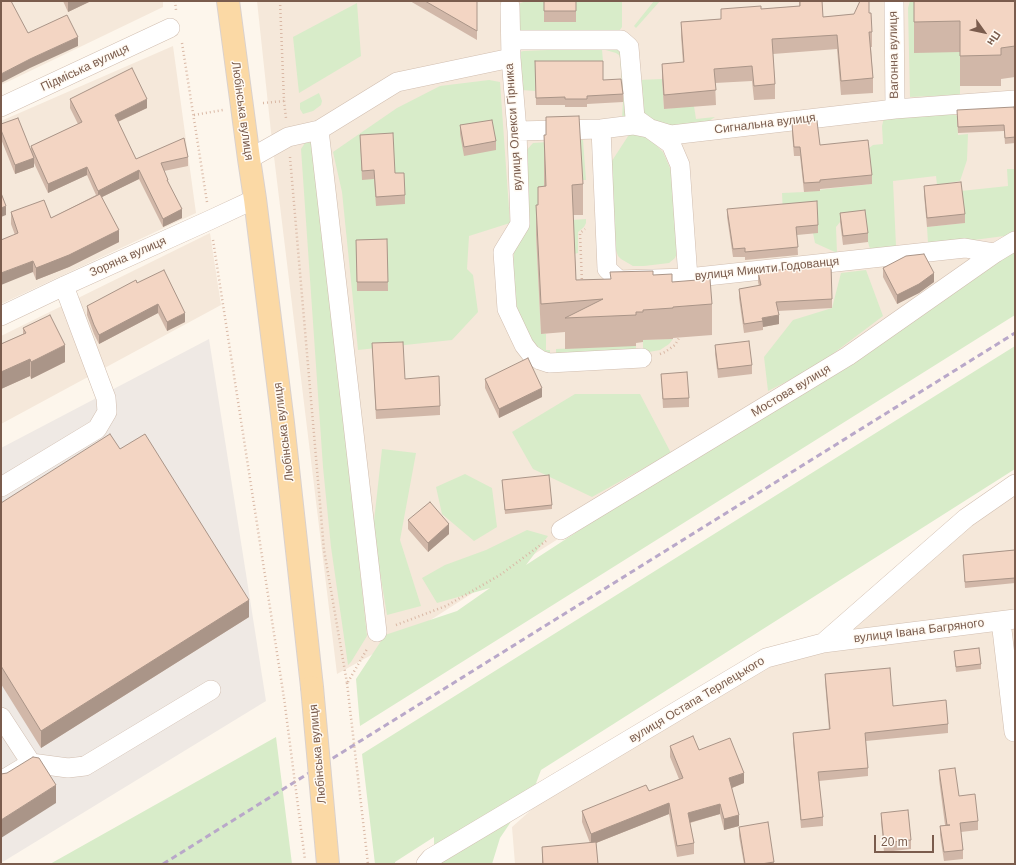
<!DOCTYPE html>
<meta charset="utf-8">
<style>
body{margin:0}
#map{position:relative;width:1016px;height:865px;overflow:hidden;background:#fdf6ec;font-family:Helvetica,sans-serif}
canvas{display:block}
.frame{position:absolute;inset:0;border:2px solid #7a5c4d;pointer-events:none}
.north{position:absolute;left:964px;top:12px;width:40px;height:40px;-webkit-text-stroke:3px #fffaf3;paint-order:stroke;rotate:123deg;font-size:11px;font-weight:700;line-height:16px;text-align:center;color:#7a5c4d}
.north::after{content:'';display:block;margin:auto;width:14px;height:18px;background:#7a5c4d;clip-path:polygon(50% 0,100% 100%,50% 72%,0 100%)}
.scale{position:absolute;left:874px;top:835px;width:60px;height:18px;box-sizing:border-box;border:2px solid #7a5c4d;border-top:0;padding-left:5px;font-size:12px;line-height:14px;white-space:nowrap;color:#7a5c4d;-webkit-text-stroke:3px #fffaf3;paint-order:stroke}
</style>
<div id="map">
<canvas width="1016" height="865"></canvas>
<div class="frame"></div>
<div class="north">Пн</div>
<div class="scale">20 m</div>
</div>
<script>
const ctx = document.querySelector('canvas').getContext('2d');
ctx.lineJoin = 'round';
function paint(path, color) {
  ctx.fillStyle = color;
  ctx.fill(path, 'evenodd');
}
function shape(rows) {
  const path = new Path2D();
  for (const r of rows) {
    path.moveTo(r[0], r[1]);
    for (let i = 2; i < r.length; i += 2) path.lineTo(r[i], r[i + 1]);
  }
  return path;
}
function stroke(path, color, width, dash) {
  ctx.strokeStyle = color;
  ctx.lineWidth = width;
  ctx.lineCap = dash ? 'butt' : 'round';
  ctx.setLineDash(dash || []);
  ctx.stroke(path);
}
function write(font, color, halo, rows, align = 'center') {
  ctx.font = font + ' Helvetica,sans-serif';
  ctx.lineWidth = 3;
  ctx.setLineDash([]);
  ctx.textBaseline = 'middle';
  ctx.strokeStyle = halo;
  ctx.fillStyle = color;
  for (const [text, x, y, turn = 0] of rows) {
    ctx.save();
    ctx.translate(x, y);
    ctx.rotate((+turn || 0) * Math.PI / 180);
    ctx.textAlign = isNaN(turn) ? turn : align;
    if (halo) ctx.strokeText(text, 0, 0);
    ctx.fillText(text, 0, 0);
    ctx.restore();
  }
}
const residential = shape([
 [1,1,163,1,163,7,1,85],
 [257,1,1015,1,1015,249,402,638,337,674,271,132],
 [173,46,196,213,1,304,1,121],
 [210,233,221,305,1,424,1,336],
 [1015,492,1015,864,515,864,512,827,540,802,749,673,821,651,969,523]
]);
const industrial = shape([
 [209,339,266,701,1,863,1,448]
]);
const green = shape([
 [526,1,622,1,622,27,619,31,522,33,518,26,518,4],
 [654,1,665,1,660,1,636,28,634,26],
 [910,1,925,1,960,49,960,95,910,97,908,8],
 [357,3,361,56,299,93,293,37],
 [600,47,621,50,626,118,622,119,623,102,620,58,619,55,616,53,602,49,603,62,535,69,535,91,521,90,519,52,524,51,594,48],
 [662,79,664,109,694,106,696,119,715,117,709,121,663,129,643,119,638,80],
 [489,80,500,82,510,223,469,236,467,269,473,275,478,312,452,340,358,350,342,192,333,152,397,108,440,86],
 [319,93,322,101,321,105,313,111,303,114,300,109,300,103],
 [950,112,957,116,958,135,968,134,967,160,960,181,937,185,936,176,893,181,896,246,870,249,868,242,865,219,840,222,836,227,837,253,815,243,813,233,784,236,782,193,804,192,835,188,872,184,868,149,873,145,883,144,882,126,884,118],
 [632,130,652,141,663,152,673,175,678,251,675,258,669,263,644,266,633,266,621,259,618,256,616,250,608,167],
 [580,140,583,140,586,180,581,180,545,208,536,236,541,334,546,334,546,350,550,350,550,355,556,355,556,349,601,347,627,342,628,346,636,346,636,354,549,358,527,340,515,305,512,272,525,152,533,143],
 [312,142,354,514,367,636,351,662,348,665,331,547,323,467,301,149,305,143],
 [1007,169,1015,169,1015,233,1012,235,966,241,928,243,927,227,964,223,961,191,1008,186],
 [586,219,586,223,584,227,578,232,578,253,574,254,572,220],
 [1015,247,1015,315,360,726,356,679,385,635,457,611,490,588,437,603,422,578,445,565,486,550,527,530,548,536,526,565],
 [866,270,883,316,814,368,768,391,764,357,793,320,832,308,841,273],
 [673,339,669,344,660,350,643,353,643,340],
 [1015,346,1015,469,541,770,535,786,500,838,492,864,434,864,434,837,395,862,395,864,375,864,362,754],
 [575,394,640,394,671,453,592,497,533,469,512,432],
 [382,449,416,453,400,540,421,606,387,615,373,530],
 [465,474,492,488,497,527,474,541,442,514,436,487],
 [276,737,292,864,50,864]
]);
const path = shape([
 [175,1,176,10],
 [280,1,284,101,286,118],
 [182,43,207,202],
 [263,103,284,101],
 [194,115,223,110],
 [290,157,324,550,347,683],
 [213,240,284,698],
 [582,283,580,233,585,229],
 [660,354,665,352,675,345,679,338,679,334],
 [396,625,446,606,500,575,546,541],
 [348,682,367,649]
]);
const minor = shape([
 [894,1,895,109],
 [510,6,511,58,517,131,520,224,503,252,507,309,524,345,531,354,540,360,549,363,642,358],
 [511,40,621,40,629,47,635,118,671,144,680,165,688,278],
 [1,107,170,28],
 [601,129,607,269,619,280,688,278,965,248,995,253],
 [319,130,377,632],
 [517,131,601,129,633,125,648,128,671,135,895,109,1015,100],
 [249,159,288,137,319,130,397,82,511,58],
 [1,316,64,286,210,220,255,199],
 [1,487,97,429,107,412,106,398,64,286],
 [561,530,848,356,995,253,1015,241],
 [1001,621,1014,732],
 [823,643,1015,619],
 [1,717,31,763],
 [1,781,31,763,68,768,85,766,211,690],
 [426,864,431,858,766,658,823,643,966,518,1015,484]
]);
const major = shape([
 [228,1,249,159,255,199,283,423,312,687]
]);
const rail = shape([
 [163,864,1015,333]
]);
const pathBridge = shape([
 [347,683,368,864],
 [284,698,305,860]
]);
const majorBridge = shape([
 [312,687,328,864]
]);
const wall = shape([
 [63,1,89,1,89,2,68,12],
 [410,1,477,1,477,40],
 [544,1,576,1,576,22,544,22],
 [799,1,822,1,823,17,869,13,872,32,872,47,871,47,873,78,873,93,841,95,837,49,773,54,775,84,775,99,754,100,752,81,715,83,716,105,664,109,662,79,662,64,683,63,681,36,681,22,721,19,721,9,761,9,799,6],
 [914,1,1015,1,1015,77,1001,79,1001,86,960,86,960,52,914,53],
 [535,61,603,80,623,94,623,102,587,104,587,107,565,107,565,105,536,105],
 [70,99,147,108,118,122,136,159,188,157,188,166,164,171,182,218,163,227,139,179,102,197,119,242,69,267,36,280,33,272,15,235,11,224,11,212,51,218,96,195,87,175,48,193,34,163,34,167,15,174,1,139,1,124,31,149,31,146,78,124,70,108],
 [1015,114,1015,143,1005,144,1004,131,958,133,957,116],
 [546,117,583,184,583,215,573,215,576,280,610,279,653,275,672,282,712,304,712,335,673,338,673,339,643,340,643,342,636,343,636,346,565,349,565,332,541,334,536,235,536,205,538,205,538,187,544,186,544,135,546,135],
 [792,124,820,145,872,175,872,184,820,189,820,191,804,192,800,156,794,156,792,133],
 [460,125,496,141,496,150,464,156,460,134],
 [360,135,405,195,405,204,376,206,374,179,362,180],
 [924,186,965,214,965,223,927,227,924,195],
 [727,209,818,225,818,233,797,235,798,255,745,260,745,257,733,257,727,217],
 [840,213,868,233,868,242,843,245,840,222],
 [387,239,388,291,357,291,356,240],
 [883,268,934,282,919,293,897,304,883,277],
 [758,272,832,299,832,308,778,311,779,324,763,327,763,330,744,333,739,298,739,289,759,286,758,282],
 [137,283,185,322,167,331,158,313,99,344,94,334,87,315,87,306],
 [23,328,65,362,31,379,30,376,1,389,1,344,23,334],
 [372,343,405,379,440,406,440,415,376,419],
 [715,345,752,365,752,374,718,378,715,354],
 [661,374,689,398,689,407,663,408],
 [485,379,542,397,499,418,485,388],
 [120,449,249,617,41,748,1,684,1,503],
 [502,480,552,505,552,509,505,514],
 [408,520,449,534,428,552,408,529],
 [1015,550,1015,583,965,588,963,555],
 [954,651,981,664,981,669,956,672],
 [825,674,893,706,948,724,948,733,866,741,868,768,868,776,819,781,823,817,823,826,801,828,793,742,793,733,829,730,825,682],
 [670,746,699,750,744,783,732,788,739,826,724,830,720,814,690,823,694,843,694,854,677,857,669,814,596,843,598,864,542,864,542,847,590,843,582,822,582,811,649,791,679,779,670,757],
 [939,770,959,796,978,821,978,830,961,832,963,850,963,859,944,861,940,835,940,826,945,825,939,779],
 [881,813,911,840,911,849,884,852,881,822],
 [739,827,774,862,774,864,744,864,739,836]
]);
const shadedWall = shape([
 [68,1,89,1,89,2,68,12],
 [78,37,78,46,30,68,1,83,1,74,30,59],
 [147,99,147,108,115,123,115,115],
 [34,158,34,167,15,174,15,165],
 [87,167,87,175,48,193,48,184],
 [139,170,139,179,98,199,98,191],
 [6,206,6,215,1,217,1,208],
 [182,209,182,218,163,227,163,219],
 [119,230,119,242,69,267,36,280,36,268],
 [33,261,33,272,1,285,1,273],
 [934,273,934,282,919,293,897,304,897,295],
 [158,304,158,313,99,344,99,335],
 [185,313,185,322,167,331,167,322],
 [779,315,779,324,763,327,762,318],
 [65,345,65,362,31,379,31,362],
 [30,359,30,376,1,389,1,372],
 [542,388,542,397,499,418,499,409],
 [449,524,449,534,428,552,428,543],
 [249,600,249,617,41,748,41,731],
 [744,773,744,783,729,789,729,778],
 [56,785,56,803,1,838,1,820],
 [669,803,669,814,591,845,591,834],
 [720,804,720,814,688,823,688,813],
 [739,815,739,826,724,830,724,819]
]);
const building = shape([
 [1,1,11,1,28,33,67,15,78,37,30,59,1,74,1,1],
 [425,1,477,1,477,31,425,1],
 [544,1,576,1,576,11,544,11,544,1],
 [800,1,822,1,823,17,854,14,860,1,869,1,869,13,871,13,872,32,869,32,873,78,841,81,837,35,772,39,775,84,754,86,752,66,714,69,716,90,664,95,662,64,684,62,681,22,721,19,721,9,761,6,761,9,800,6,800,1],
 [914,1,1015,1,1015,46,1001,48,1001,55,960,56,960,21,914,22,914,1],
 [535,61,603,61,603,80,621,79,623,94,587,96,587,99,565,99,565,97,536,98,535,61],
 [132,68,147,99,115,115,136,159,184,138,188,157,161,163,168,180,167,180,182,209,163,219,139,170,98,191,87,167,48,184,31,146,82,122,70,99,132,68],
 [1014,107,1015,114,1015,137,1005,138,1004,125,958,127,957,110,1014,107],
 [579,116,583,184,572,185,576,280,611,279,610,272,653,271,653,275,672,274,672,282,710,279,712,304,673,307,673,308,643,310,643,312,636,312,636,315,565,318,603,299,541,304,536,205,538,205,538,187,546,186,544,135,546,135,546,117,579,116],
 [18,118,34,158,15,165,1,130,1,124,18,118],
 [492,120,496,141,464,147,460,125,492,120],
 [817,121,820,145,868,140,872,175,820,180,820,182,804,183,800,147,794,147,792,124,817,121],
 [393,133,395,173,404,173,405,195,376,197,374,170,362,171,360,135,393,133],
 [961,182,965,214,927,218,924,186,961,182],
 [1,193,6,206,1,208,1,193],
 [100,194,119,230,69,255,36,268,33,261,1,273,1,240,18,233,11,212,44,200,51,218,100,194],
 [817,201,818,225,796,227,798,247,745,252,745,248,733,249,727,209,817,201],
 [865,210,868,233,843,236,840,213,865,210],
 [387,239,388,282,357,282,356,240,387,239],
 [924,254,934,273,919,284,897,295,883,268,906,256,924,254],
 [831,265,832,299,776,302,779,315,762,318,763,321,744,324,739,289,761,285,758,272,831,265],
 [164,270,185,313,167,322,158,304,99,335,94,325,87,306,136,280,137,283,164,270],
 [50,315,65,345,31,362,30,359,1,372,1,344,26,333,23,328,50,315],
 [749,341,752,365,718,369,715,345,749,341],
 [403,342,405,379,439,376,440,406,376,410,372,343,403,342],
 [528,358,542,388,499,409,485,379,528,358],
 [687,372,689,398,663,399,661,374,687,372],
 [110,434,120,449,145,434,249,600,41,731,1,666,1,503,110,434],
 [549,475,552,505,505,510,502,480,549,475],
 [430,502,449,524,428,543,408,520,430,502],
 [1015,550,1015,578,965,582,963,555,1015,550],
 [979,648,981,664,956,667,954,651,979,648],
 [890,668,893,706,946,700,948,724,865,733,868,768,818,772,823,817,801,820,793,733,830,729,825,674,890,668],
 [693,736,699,750,730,738,744,773,729,778,739,815,724,819,720,804,688,813,694,843,677,846,669,803,591,834,582,811,646,785,649,791,683,778,670,746,693,736],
 [33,757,39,758,56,785,1,820,1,774,7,773,33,757],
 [955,768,959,796,975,794,978,821,960,823,963,850,944,852,940,826,950,825,947,825,939,770,955,768],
 [908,810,911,840,884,843,881,813,908,810],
 [768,822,774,862,761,864,745,864,739,827,768,822],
 [596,842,598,864,543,864,542,847,596,842]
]);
const streetNames = [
 ["Вагонна вулиця",894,55,-91],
 ["Підміська вулиця",85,68,-25],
 ["Любінська вулиця",242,111,82],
 ["Сигнальна вулиця",765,124,-7],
 ["вулиця Олекси Гірника",514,127,-94],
 ["Зоряна вулиця",128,257,-24],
 ["вулиця Микити Годованця",767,269,-6],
 ["Мостова вулиця",791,391,-31],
 ["Любінська вулиця",284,432,-97],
 ["вулиця Івана Багряного",919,631,-7],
 ["вулиця Остапа Терлецького",697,700,-31],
 ["Любінська вулиця",318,754,-95]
];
paint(residential, '#f5e8da');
paint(industrial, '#efe9e4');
paint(green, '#d8ecc9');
stroke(minor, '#d1beb0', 20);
stroke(major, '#dad1cd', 24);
stroke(path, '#d9b8a5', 2.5, [1, 3]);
stroke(minor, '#fff', 19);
stroke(major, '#fbd9a5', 22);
stroke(rail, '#b9a8c9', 3, [6, 4]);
stroke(majorBridge, '#dad1cd', 24, []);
stroke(pathBridge, '#d9b8a5', 2.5, [1, 3]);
stroke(majorBridge, '#fbd9a5', 22);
paint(wall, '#d1b7a8');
paint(shadedWall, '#aa9588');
paint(building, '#f3d5c3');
stroke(building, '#aa9588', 1);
write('12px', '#7a5c4d', '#fffaf3', streetNames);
</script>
